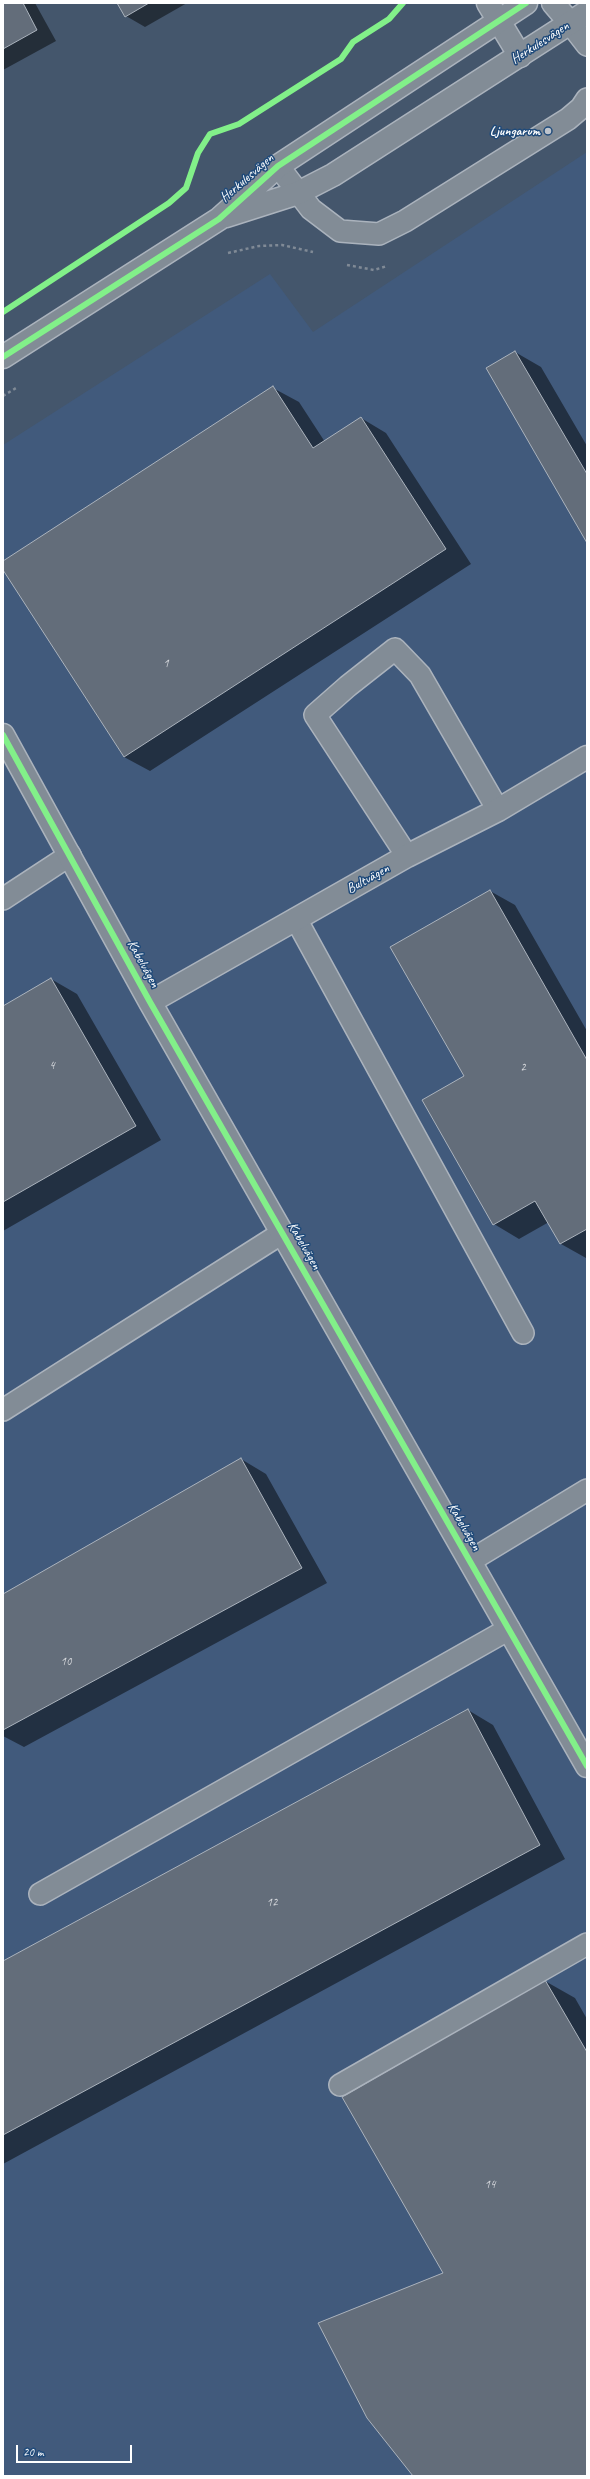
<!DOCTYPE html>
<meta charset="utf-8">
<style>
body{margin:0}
#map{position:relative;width:590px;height:2479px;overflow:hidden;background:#44566c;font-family:Caveat,sans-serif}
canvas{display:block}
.frame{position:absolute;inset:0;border:4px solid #fff;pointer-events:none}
.scale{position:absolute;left:16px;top:2445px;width:116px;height:18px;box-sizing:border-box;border:2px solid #fff;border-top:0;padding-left:5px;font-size:12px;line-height:14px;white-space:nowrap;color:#fff;-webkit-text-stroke:3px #1f4a7a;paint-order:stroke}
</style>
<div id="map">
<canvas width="590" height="2479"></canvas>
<div class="frame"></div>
<div class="scale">20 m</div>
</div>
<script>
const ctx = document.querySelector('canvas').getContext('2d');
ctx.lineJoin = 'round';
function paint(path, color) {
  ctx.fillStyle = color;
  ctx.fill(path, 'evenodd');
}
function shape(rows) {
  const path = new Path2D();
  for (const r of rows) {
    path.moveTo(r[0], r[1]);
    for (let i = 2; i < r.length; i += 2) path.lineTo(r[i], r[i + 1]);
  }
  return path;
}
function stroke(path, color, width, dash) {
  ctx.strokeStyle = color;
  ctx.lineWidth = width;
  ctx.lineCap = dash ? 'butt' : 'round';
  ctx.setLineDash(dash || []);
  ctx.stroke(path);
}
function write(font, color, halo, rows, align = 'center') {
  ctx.font = font + ' Caveat,sans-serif';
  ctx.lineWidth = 3;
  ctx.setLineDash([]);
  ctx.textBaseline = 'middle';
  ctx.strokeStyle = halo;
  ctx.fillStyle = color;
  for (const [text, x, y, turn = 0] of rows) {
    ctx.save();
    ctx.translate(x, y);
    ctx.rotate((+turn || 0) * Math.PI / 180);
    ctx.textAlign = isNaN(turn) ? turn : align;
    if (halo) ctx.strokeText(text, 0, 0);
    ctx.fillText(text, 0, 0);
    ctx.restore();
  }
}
const built = shape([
 [587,152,587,2476,3,2476,3,445,270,274,313,332]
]);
const shadow = shape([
 [3,3,35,3,56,41,3,70],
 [118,3,187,3,145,27,126,16],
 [515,352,541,367,587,446,587,541],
 [273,388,299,402,325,442,361,418,386,433,471,564,150,771,124,757,3,568,3,562],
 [490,891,515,905,587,1031,586,1258,561,1244,549,1222,519,1239,494,1224,465,1076],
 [51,979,77,994,161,1140,3,1231,3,1007],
 [241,1459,266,1474,327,1583,24,1747,3,1736,3,1595],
 [468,1710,493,1725,565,1859,3,2164,3,1962],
 [545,1981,575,1998,587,2019,587,2476,414,2476,444,2274]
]);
const building = shape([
 [3,3,23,3,37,30,3,49,3,3],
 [117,3,149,3,125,17,117,3],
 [515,351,587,474,587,543,486,368,515,351],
 [273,386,313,448,361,417,446,549,124,757,3,570,3,561,273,386],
 [490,890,587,1060,587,1229,560,1244,535,1201,493,1225,422,1100,464,1076,390,947,490,890],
 [51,978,136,1126,3,1202,3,1006,51,978],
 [241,1458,302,1568,3,1730,3,1594,241,1458],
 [468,1709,540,1845,3,2135,3,1961,468,1709],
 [545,1980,587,2052,587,2476,413,2476,367,2418,318,2323,443,2273,342,2097,545,1980]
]);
const path = shape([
 [228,253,259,246,282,245,313,252],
 [347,265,374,270,387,266],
 [3,396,16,388]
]);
const lane = shape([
 [570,23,587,45],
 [278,166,311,209,340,231,379,234,405,221,568,119,581,108,587,99],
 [407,856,315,715,348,686,395,649,420,675,498,810],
 [3,899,70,855],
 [296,919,523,1333],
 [3,1410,282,1233],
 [470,1561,587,1490],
 [40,1894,509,1629],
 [340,2085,587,1944]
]);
const street = shape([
 [488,3,520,56],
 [553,3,570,23],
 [3,735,150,1002,587,1766],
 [150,1002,407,856,498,810,587,757]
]);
const secondary = shape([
 [226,216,298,193,333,175,587,12],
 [3,357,219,219,278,166,526,3]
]);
const cycleway = shape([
 [3,312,169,203,186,188,198,153,210,134,239,124,341,59,353,42,389,19,403,3],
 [3,357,219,219,278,166,526,3],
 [3,735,150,1002,587,1766]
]);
const markers = [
 [548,131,4,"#bec4cc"]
];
const numberNames = [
 ["1",166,664],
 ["4",52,1066],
 ["2",523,1068],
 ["10",66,1662],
 ["12",272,1903],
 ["14",490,2185]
];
const streetNames = [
 ["Herkulesvägen",540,43,-33],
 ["Herkulesvägen",247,178,-41],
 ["Bultvägen",368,879,-29],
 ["Kabelvägen",143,964,61],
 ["Kabelvägen",304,1246,60],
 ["Kabelvägen",464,1527,60]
];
const poiNames = [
 ["Ljungarum",540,131]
];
paint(built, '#415a7c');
paint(shadow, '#0007');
paint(building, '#636d7a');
stroke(building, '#abb3bd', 1);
stroke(lane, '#abb3bd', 24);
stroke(street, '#abb3bd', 25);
stroke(secondary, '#abb3bd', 25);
stroke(path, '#808a96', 2.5, [3, 3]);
stroke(lane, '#828c96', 21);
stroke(street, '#828c96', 22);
stroke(secondary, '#828c96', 22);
stroke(cycleway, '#82f089', 6);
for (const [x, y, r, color] of markers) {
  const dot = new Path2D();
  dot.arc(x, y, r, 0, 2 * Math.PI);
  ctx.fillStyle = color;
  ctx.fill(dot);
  stroke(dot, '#1f4a7a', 1.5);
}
write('12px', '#d8dade', null, numberNames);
write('14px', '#fff', '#1f4a7a', streetNames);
write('bold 14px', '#fff', '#1f4a7a', poiNames, 'right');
</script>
